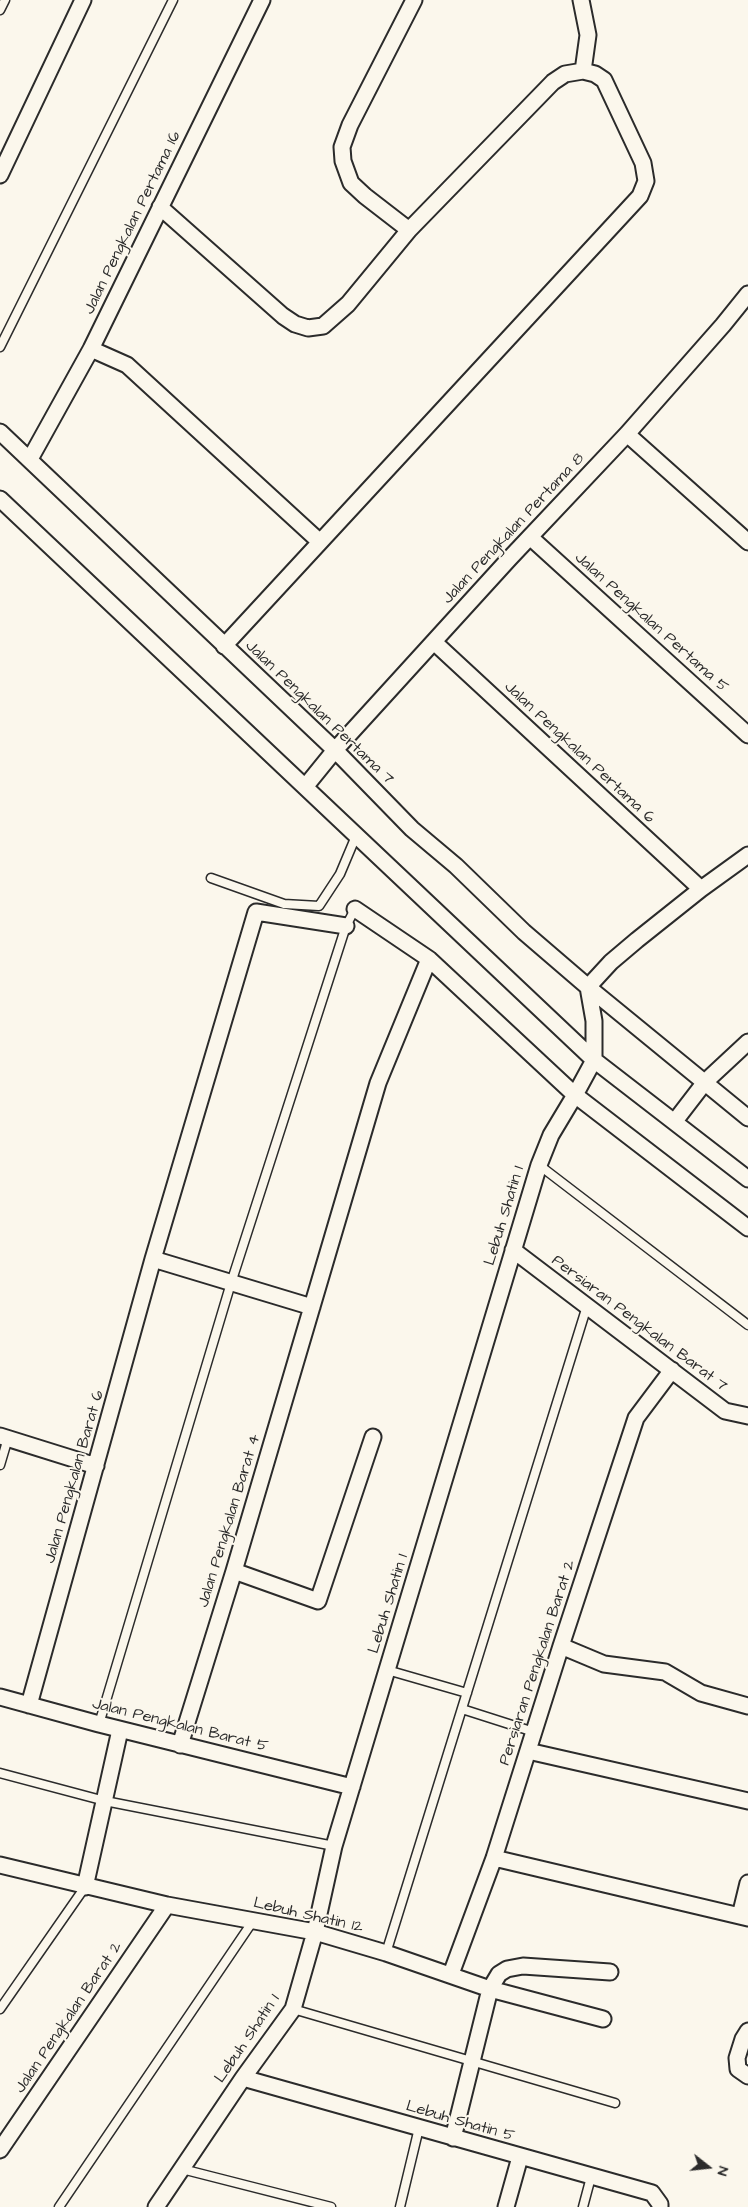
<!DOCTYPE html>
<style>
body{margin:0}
#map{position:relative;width:748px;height:2207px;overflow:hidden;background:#fbf7ec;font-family:"Architects Daughter",sans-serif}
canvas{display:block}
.north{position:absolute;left:683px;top:2142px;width:50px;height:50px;-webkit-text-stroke:4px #fbf7ec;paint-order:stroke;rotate:106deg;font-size:14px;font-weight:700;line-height:20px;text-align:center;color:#2b2b2b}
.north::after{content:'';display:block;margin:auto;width:18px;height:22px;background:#2b2b2b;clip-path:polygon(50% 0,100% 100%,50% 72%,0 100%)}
</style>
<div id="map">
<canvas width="748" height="2207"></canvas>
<div class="north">N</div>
</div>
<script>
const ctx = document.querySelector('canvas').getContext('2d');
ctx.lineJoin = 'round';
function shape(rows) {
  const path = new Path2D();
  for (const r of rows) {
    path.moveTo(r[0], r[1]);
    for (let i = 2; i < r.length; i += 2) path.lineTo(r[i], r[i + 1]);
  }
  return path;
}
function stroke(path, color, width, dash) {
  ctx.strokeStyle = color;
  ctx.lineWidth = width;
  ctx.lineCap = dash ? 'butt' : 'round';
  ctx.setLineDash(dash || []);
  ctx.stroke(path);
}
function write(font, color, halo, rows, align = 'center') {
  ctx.font = font + ' "Architects Daughter",sans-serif';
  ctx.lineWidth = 4;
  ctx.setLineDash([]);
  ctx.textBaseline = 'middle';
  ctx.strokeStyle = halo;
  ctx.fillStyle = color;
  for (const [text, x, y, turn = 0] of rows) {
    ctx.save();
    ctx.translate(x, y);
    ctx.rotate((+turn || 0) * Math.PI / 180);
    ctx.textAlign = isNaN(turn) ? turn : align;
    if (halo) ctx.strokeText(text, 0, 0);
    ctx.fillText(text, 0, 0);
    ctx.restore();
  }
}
const lane = shape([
 [0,10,5,0],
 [0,347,173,0],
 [211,878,284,904,319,906,340,874,356,836],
 [539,1165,748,1325],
 [0,1465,8,1438],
 [387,1670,467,1693],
 [462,1709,534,1732],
 [99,1724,231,1283,346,926,355,909],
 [0,1773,105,1801,334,1846],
 [386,1953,587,1306],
 [0,2009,85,1887],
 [293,2009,615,2103],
 [182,2169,331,2207],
 [59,2207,253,1921],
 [400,2207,419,2128],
 [583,2207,591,2177]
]);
const street = shape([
 [581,0,588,35,583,71],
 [0,175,83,0],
 [160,207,283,316,295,324,308,328,323,326,348,304,409,230,553,82,565,74,583,71,595,74,604,80,643,163,646,181,640,196,224,646],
 [409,230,365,196,351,183,343,161,342,147,350,125,414,0],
 [91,349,127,365,320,542],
 [0,432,335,750,412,829,456,866,524,932,588,987,748,1118],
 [627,434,748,542],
 [30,459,91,349,262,0],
 [0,499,594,1060,748,1179],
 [530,537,748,735],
 [434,642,701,889],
 [305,787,335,750,509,559,627,434,723,325,748,294],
 [355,909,429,959,575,1095,748,1228],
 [588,987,611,962,637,940,701,889,748,855],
 [675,1121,705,1082,748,1042],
 [513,1250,725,1411,748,1416],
 [153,1259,312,1307],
 [0,1436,96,1466],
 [234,1571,318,1601,373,1437],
 [561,1646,604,1664,665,1672,701,1693,748,1706],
 [0,1697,99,1724,352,1787],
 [29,1705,153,1259,256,912,346,926],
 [180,1745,234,1571,378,1083,429,959],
 [528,1751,748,1801],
 [494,1858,748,1918],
 [0,1865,167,1905,315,1932,386,1953,490,1989,603,2019],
 [85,1887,120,1730],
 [740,1916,748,1883],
 [451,1974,494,1858,561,1646,636,1418,672,1370],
 [748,2031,743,2039,737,2058,738,2069,748,2076],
 [243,2078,652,2193,660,2204,660,2207],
 [453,2138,490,1989,499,1974,507,1969,523,1966,610,1972],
 [0,2150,167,1905],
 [156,2207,243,2078,293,2009,315,1932,334,1846,539,1165,551,1135,575,1095,594,1060,594,1021,588,987],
 [506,2207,520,2157]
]);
const streetNames = [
 ["Jalan Pengkalan Pertama 16",133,223,-64],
 ["Jalan Pengkalan Pertama 8",514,529,-47],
 ["Jalan Pengkalan Pertama 5",651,623,42],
 ["Jalan Pengkalan Pertama 7",319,713,44],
 ["Jalan Pengkalan Pertama 6",579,753,43],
 ["Lebuh Shatin 1",505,1216,-73],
 ["Persiaran Pengkalan Barat 7",639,1324,37],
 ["Jalan Pengkalan Barat 6",75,1477,-74],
 ["Jalan Pengkalan Barat 4",230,1521,-73],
 ["Lebuh Shatin 1",389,1604,-73],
 ["Persiaran Pengkalan Barat 2",538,1663,-72],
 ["Jalan Pengkalan Barat 5",180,1726,14],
 ["Lebuh Shatin 12",308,1916,13],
 ["Jalan Pengkalan Barat 2",69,2018,-56],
 ["Lebuh Shatin 1",248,2039,-56],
 ["Lebuh Shatin 5",460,2122,16]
];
stroke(lane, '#2b2b2b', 11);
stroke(street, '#2b2b2b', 19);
stroke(lane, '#fbf7ec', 8);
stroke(street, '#fbf7ec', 15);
write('16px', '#2b2b2b', '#fbf7ec', streetNames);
</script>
